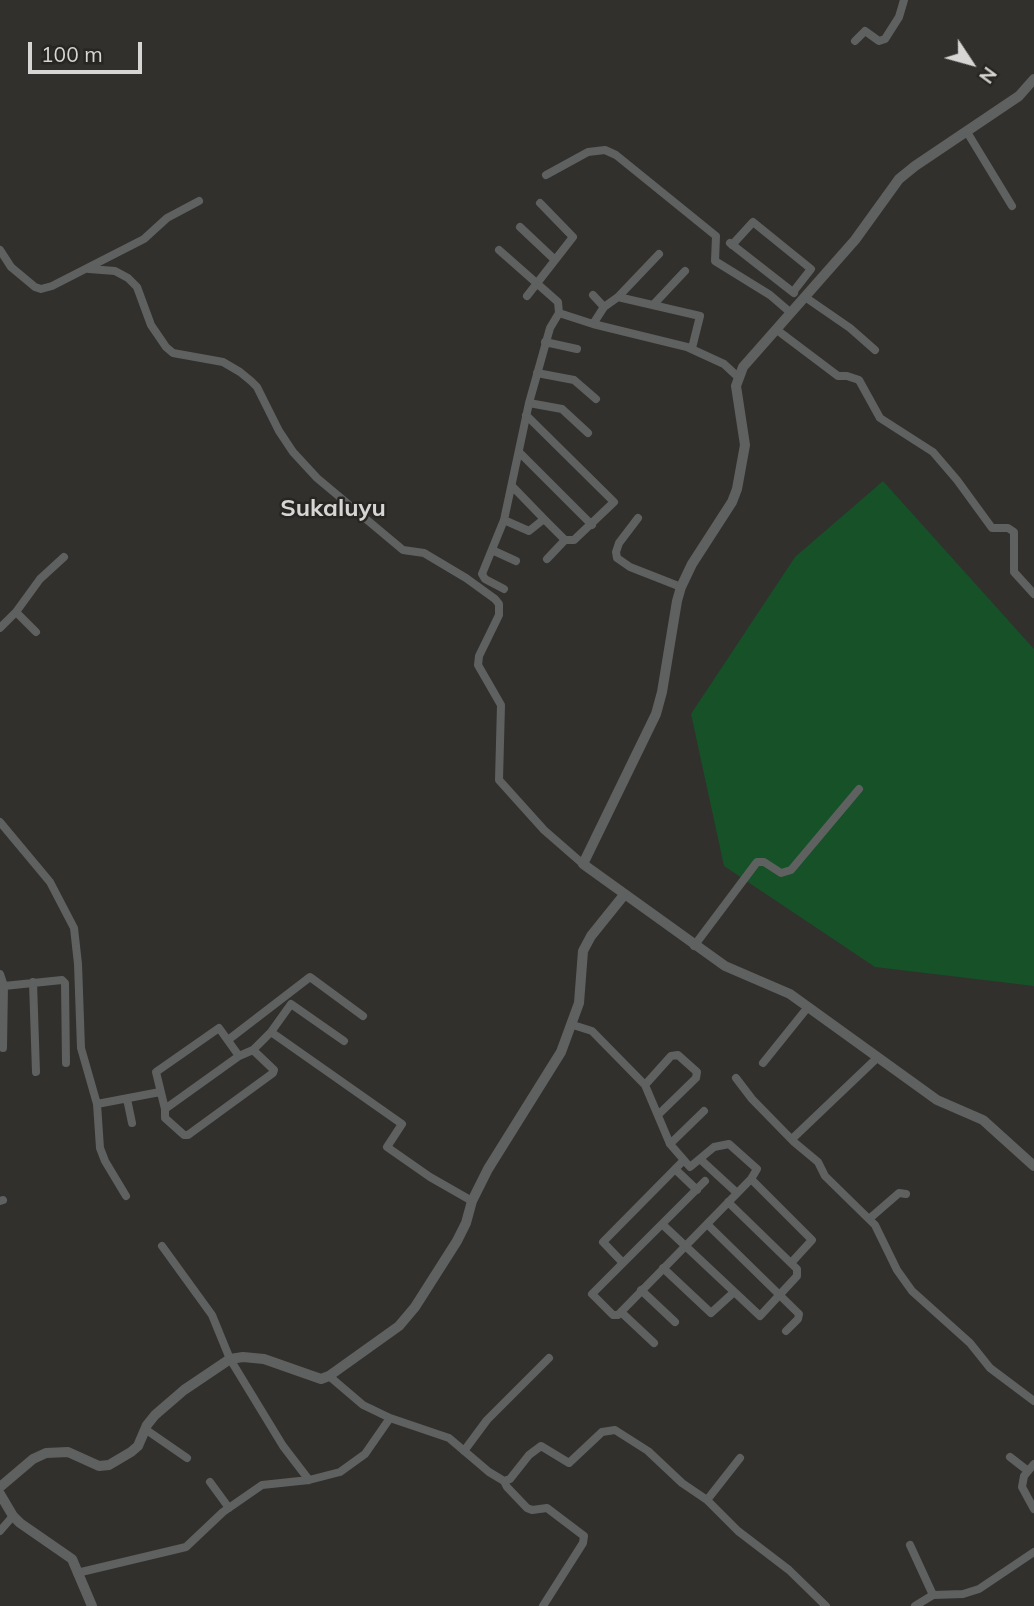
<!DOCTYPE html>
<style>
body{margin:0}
#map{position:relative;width:1034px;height:1606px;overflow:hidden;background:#31302c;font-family:Mulish,sans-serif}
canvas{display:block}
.north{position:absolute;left:936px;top:28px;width:70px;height:70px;-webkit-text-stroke:5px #272623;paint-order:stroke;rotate:126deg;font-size:19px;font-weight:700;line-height:28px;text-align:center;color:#d7d6d4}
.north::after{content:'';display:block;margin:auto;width:24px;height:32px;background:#d7d6d4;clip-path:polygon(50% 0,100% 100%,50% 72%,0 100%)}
.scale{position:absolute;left:28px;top:42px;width:114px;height:32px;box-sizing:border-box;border:4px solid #d7d6d4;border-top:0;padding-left:9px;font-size:21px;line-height:24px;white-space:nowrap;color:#d7d6d4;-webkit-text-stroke:5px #272623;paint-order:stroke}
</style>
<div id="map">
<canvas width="1034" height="1606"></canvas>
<div class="north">N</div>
<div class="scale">100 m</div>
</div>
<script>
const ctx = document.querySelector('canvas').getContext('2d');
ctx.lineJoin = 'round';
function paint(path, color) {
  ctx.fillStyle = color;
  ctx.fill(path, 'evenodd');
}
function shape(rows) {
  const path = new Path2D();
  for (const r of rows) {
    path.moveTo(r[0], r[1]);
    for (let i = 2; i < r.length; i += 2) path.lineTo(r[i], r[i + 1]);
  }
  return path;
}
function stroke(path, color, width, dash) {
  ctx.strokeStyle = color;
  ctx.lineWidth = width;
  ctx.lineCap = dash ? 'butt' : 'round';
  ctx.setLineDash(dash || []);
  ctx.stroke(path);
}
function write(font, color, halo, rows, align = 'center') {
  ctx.font = font + ' Mulish,sans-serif';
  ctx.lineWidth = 5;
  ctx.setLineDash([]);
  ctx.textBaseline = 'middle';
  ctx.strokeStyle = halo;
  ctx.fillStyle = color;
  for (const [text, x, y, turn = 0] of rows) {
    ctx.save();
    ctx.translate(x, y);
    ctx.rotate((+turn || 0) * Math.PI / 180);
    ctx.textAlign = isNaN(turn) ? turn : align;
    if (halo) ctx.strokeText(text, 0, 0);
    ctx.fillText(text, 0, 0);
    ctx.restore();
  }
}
const green = shape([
 [883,481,1034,649,1034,986,875,967,724,866,691,714,795,557]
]);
const minor = shape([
 [855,41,865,31,879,41,885,39,899,17,904,0],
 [967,132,1012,206],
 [546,175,588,152,605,150,616,155,716,236,715,261,770,295,791,313],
 [520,227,555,260],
 [730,243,794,293],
 [732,245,753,222,811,269,793,292],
 [0,250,11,267,35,287,41,289,52,286,144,239,167,218,199,201],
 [499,250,558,302,559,313],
 [89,269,115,271,128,278,137,287,151,325,166,347,173,353,223,362,240,372,251,381,257,387,279,431,293,452,317,478,403,550,424,553,466,578,495,599,499,604,499,615,479,656,478,665,501,705,499,780,544,830,583,864],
 [527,296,573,237,540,203],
 [618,297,659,254],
 [805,297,850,328,875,350],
 [653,305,685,271],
 [604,307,618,297,700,316,692,348],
 [593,324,604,307,593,295],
 [777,330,838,376,847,376,859,380,880,418,933,452,957,480,992,528,1008,528,1014,532,1014,572,1034,594],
 [545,342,577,349],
 [537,373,574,380,596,399],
 [529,403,562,409,588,433],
 [526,415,614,502,574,540,565,540],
 [519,452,592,525],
 [512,486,544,519],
 [638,518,619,543,616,552,617,558,630,567,681,587],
 [504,520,529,531,544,519,565,540,547,559],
 [492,550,516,561],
 [504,589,485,579,482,574,504,520,529,403,550,328,559,313,593,324,687,347,724,364,738,377],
 [16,612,36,632],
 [0,628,16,612,40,579,64,557],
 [0,822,50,882,74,928,78,964,81,1048,97,1104,100,1148,105,1161,126,1196],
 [694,946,757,862,764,862,781,873,791,870,859,789],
 [0,974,4,986,0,988],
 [33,982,36,1072],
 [573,1025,592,1031,645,1085,670,1144,690,1167,714,1147,729,1144,757,1169,751,1179,812,1240,791,1263],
 [271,1032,291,1004,344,1041],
 [228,1040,310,977,363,1016],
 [3,1048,4,986,62,980,65,983,66,1063],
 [253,1050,271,1032,402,1124,387,1147,430,1177,472,1201],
 [763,1063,808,1007],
 [736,1078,752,1099,794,1142,818,1162,825,1176,875,1225,897,1270,912,1291,970,1343,990,1368,1034,1401],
 [645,1085,671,1056,678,1055,697,1072,696,1078,658,1115],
 [127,1099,132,1123],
 [97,1104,160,1092],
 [165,1109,165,1118,184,1135,188,1135,273,1073,274,1070,253,1050,239,1056,219,1028,156,1072,165,1109,239,1056],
 [792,1139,878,1057],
 [670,1144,704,1111],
 [700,1159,737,1193],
 [675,1169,697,1190],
 [705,1181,592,1294,613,1315,618,1315,751,1179],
 [0,1201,3,1200],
 [869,1219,899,1193,906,1194],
 [662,1224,760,1316,797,1276,797,1269,728,1202],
 [707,1224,799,1314,798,1319,786,1331],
 [162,1246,212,1315,230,1359,283,1446,309,1480],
 [623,1263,603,1242,684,1160],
 [663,1268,711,1313,733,1293],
 [641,1290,675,1322],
 [621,1312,654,1343],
 [329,1376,363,1405,390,1418,449,1438,489,1472,504,1481,510,1479,529,1455,541,1446,569,1463,602,1432,615,1430,648,1451,682,1483,707,1500,738,1531,789,1570,826,1606],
 [145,1429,187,1458],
 [464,1451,487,1420,549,1358],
 [1010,1457,1028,1471],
 [1034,1464,1024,1476,1022,1487,1034,1509],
 [504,1481,507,1487,527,1508,532,1510,547,1508,584,1536,583,1543,543,1606],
 [210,1482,229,1508],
 [707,1500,740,1458],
 [0,1531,13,1516],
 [910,1545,933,1595],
 [77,1573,186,1547,223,1512,262,1485,309,1480,340,1472,365,1454,390,1418],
 [915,1606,933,1595,963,1594,979,1589,1034,1552]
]);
const tertiary = shape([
 [1034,79,1019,96,915,166,899,179,855,240,743,367,736,386,745,445,737,489,732,502,692,564,681,587,677,601,662,692,656,714,583,864,725,966,790,994,937,1100,983,1120,1034,1166],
 [0,1487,33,1459,46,1453,68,1452,99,1466,109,1465,131,1452,138,1446,147,1425,155,1415,184,1390,230,1359,243,1357,264,1359,321,1379,329,1376,399,1326,415,1307,457,1241,466,1223,472,1201,488,1169,561,1052,579,1003,583,951,591,936,624,895],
 [0,1494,13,1516,20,1523,72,1559,92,1606]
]);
const quarterNames = [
 ["Sukaluyu",333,509]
];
paint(green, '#165128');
stroke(minor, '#5f6161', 8);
stroke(tertiary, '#5f6161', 10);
write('bold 24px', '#d7d6d4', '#272623', quarterNames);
</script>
